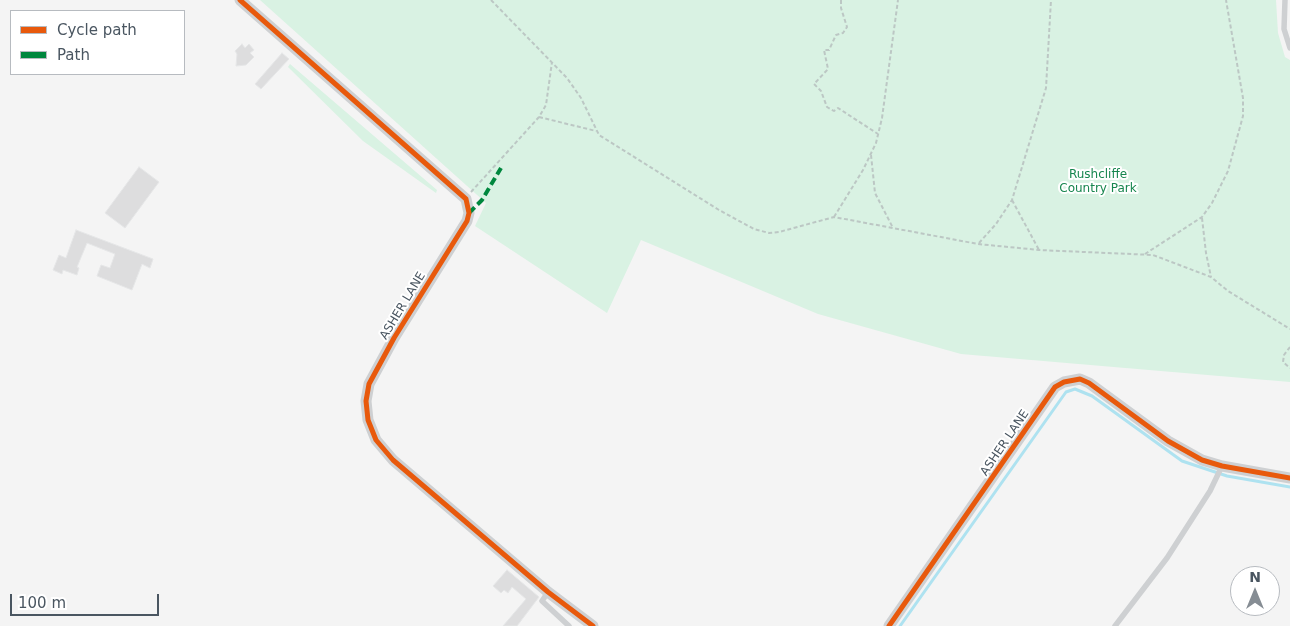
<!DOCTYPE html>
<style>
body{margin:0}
#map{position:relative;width:1290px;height:626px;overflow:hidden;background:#f4f4f4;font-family:"DejaVu Sans",sans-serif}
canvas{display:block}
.legend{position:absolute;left:10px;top:10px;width:175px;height:65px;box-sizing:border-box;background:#fff;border:1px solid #b7bbc0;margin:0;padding:6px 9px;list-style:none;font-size:15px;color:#4a5661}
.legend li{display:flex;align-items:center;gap:10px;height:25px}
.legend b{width:25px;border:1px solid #b7bbc0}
.north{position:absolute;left:1230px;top:566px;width:50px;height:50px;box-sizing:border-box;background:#fff;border:1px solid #b7bbc0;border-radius:50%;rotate:0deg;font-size:14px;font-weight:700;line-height:20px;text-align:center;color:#4a5661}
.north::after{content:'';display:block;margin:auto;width:18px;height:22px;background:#868d94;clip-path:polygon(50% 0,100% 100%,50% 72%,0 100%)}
.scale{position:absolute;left:10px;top:594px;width:149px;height:22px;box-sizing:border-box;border:2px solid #4a5661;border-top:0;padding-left:6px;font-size:15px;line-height:18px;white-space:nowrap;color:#4a5661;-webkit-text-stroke:4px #fff;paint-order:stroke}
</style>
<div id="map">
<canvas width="1290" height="626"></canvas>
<ul class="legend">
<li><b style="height:6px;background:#e8590c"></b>Cycle path</li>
<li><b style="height:6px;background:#00873e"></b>Path</li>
</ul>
<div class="north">N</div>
<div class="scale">100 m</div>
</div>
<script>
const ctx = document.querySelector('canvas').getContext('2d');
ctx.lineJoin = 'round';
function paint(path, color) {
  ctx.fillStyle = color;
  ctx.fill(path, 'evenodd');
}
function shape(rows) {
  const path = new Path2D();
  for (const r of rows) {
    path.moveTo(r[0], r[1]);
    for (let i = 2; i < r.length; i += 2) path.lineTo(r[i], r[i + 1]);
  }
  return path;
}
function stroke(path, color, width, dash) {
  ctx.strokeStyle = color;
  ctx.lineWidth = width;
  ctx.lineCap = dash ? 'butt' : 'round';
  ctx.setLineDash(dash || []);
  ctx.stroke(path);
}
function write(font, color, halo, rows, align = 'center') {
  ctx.font = font + ' "DejaVu Sans",sans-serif';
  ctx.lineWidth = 4;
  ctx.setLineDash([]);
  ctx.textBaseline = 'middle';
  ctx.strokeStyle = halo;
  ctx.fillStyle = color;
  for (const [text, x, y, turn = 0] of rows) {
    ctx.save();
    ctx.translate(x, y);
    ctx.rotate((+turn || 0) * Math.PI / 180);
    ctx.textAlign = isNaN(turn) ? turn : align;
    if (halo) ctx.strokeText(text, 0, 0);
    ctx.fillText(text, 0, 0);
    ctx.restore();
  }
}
const green = shape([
 [260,0,1276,0,1278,33,1285,57,1290,60,1290,382,961,354,818,314,641,240,607,313,475,226,486,203],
 [290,64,437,190,436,193,363,141,288,67]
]);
const stream = shape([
 [900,626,1066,392,1075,389,1092,396,1182,461,1227,476,1290,487]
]);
const building = shape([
 [242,44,245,48,249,44,254,50,250,53,254,57,246,65,236,66,237,54,235,51,242,44],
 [282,53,289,59,261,89,255,84,282,53],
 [139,167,159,182,125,228,105,213,139,167],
 [76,230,153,259,150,268,142,264,132,290,97,276,101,265,110,268,115,254,87,243,77,267,79,268,77,275,63,270,62,274,53,270,59,255,66,258,76,230],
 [507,570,539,597,517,626,503,626,526,599,512,587,508,593,504,590,501,593,493,586,507,570]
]);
const path = shape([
 [491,0,567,78,581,98,599,135,719,210,754,229,769,233,779,232,834,217,978,244,1039,250,1153,255,1211,277,1228,291,1290,329],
 [841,0,841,8,847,27,843,33,836,35,829,50,824,50,828,69,814,84,821,91,827,107,834,111,838,108,878,134],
 [539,117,596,131],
 [871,155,875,193,893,228],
 [471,192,539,117,546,105,552,62],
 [1012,200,1039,250],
 [834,217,863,170,876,143,882,118,898,0],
 [1202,218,1206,253,1211,277],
 [979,243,996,224,1012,200,1046,88,1051,0],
 [1145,254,1202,217,1212,203,1228,171,1243,116,1243,98,1226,0],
 [1290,347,1284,355,1283,362,1290,368]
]);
const lane = shape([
 [1285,0,1284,29,1290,48],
 [548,592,542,601,569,626],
 [1115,626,1167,558,1210,491,1222,466]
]);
const street = shape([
 [240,0,466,199,469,213,467,221,394,338,369,384,366,401,368,420,376,440,393,460,548,592,593,626],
 [889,626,1055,387,1064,382,1080,379,1089,383,1168,441,1202,460,1222,466,1290,478]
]);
const quiet = shape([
 [469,213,482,200,501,168]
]);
const cycleway = shape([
 [240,0,466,199,469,213,467,221,394,338,369,384,366,401,368,420,376,440,393,460,548,592,593,626],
 [889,626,1055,387,1064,382,1080,379,1089,383,1168,441,1202,460,1222,466,1290,478]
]);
const parkNames = [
 ["Rushcliffe",1098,175],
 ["Country Park",1098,189]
];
const streetNames = [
 ["ASHER LANE",403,306,-59],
 ["ASHER LANE",1005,443,-56]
];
paint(green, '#d9f2e3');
stroke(stream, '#aee2f0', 3);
paint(building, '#ddddde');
stroke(building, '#e5e6e7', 1);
stroke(path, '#bcc7c4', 2, [4, 2.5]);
stroke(lane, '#ced0d2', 5.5);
stroke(street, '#ced0d2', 11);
stroke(quiet, '#00873e', 4, [8, 4]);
stroke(cycleway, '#e8590c', 5);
write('12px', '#17864f', '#fff', parkNames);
write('12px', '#4a5661', '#fff', streetNames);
</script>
